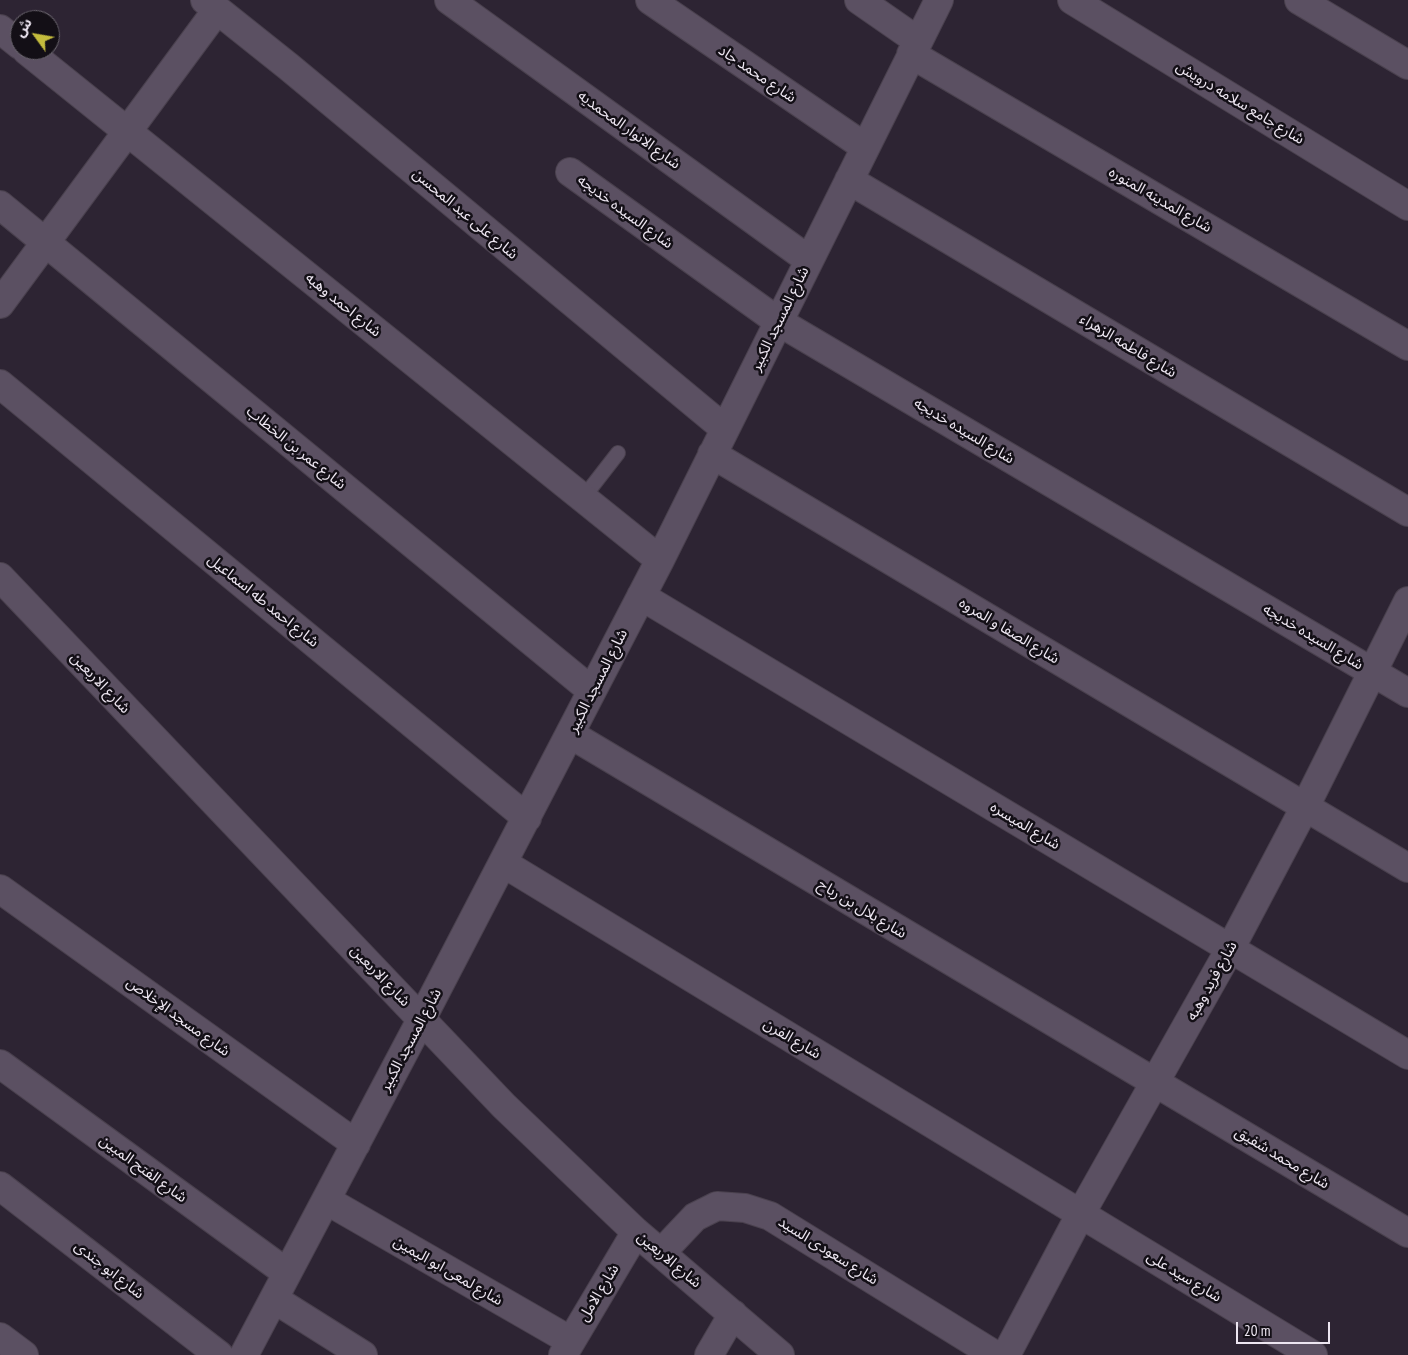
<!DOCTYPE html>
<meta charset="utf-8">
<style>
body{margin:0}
#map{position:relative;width:1408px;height:1355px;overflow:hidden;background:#2d2433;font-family:"PT Sans Narrow","Noto Sans Arabic",sans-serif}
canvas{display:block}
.north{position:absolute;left:10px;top:10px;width:50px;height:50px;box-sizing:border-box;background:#130f16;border:1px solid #6a656e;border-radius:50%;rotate:302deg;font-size:14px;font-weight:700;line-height:20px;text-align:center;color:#ede6f1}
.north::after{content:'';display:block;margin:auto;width:18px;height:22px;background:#c4bc3d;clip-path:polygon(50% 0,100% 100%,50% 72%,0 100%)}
.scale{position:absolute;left:1236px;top:1322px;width:94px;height:22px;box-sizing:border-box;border:2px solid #ede6f1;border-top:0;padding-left:6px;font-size:15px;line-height:18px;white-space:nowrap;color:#ede6f1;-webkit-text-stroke:4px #130f16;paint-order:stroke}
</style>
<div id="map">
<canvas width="1408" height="1355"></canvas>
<div class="north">ش</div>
<div class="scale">20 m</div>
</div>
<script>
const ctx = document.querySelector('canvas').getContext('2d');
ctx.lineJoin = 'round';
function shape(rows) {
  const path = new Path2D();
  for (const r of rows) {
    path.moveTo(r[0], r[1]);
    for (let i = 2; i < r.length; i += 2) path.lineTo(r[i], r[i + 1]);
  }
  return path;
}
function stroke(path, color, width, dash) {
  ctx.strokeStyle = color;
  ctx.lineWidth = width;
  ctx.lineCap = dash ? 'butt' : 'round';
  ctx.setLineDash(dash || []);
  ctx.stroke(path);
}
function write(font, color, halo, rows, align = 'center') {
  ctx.font = font + ' "PT Sans Narrow","Noto Sans Arabic",sans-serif';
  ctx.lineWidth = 5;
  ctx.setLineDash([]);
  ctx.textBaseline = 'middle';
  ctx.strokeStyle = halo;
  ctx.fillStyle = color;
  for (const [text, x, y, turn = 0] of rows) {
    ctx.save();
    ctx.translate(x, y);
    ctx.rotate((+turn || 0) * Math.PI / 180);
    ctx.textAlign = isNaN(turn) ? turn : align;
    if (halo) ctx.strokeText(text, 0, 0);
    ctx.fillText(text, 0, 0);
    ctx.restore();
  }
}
const service = shape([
 [583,498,618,453]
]);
const minor = shape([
 [205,0,289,67,725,429],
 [449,0,809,260],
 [650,0,865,147],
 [859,0,918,41],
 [1072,0,1408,206],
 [1299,0,1408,65],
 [0,29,20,45],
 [26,50,660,560],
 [911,54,1408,346],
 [570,172,779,322,1408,693],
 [849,180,1408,512],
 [0,205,592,691],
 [0,304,217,10],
 [0,384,527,818],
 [712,454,1408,868],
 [0,577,504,1106,636,1232,780,1355],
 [641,596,1408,1055],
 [570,734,1408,1233],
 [503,863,1313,1355],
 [0,889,356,1144],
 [0,1064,287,1273],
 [0,1186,219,1355],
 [326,1200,571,1341],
 [661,1253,695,1217,717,1206,745,1208,770,1216,995,1355],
 [274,1299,363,1355],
 [0,1337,24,1355],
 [244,1355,421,1020,660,560,939,0],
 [563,1355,636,1232],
 [709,1355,733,1314],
 [1006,1355,1080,1215,1230,949,1305,807,1408,601]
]);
const streetNames = [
 ["شارع محمد جاد",757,74,34],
 ["شارع جامع سلامه درويش",1240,103,31],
 ["شارع الانوار المحمديه",629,130,36],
 ["شارع المدينه المنوره",1160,200,30],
 ["شارع السيده خديجه",625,212,36],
 ["شارع على عبد المحسن",465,214,40],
 ["شارع احمد وهبه",343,305,39],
 ["شارع المسجد الكبير",780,319,-64],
 ["شارع فاطمه الزهراء",1128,346,31],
 ["شارع السيده خديجه",964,431,31],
 ["شارع عمر بن الخطاب",296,448,39],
 ["شارع احمد طه اسماعيل",263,601,39],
 ["شارع الصفا و المروه",1009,631,31],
 ["شارع السيده خديجه",1313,637,31],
 ["شارع المسجد الكبير",598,681,-63],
 ["شارع الاربعين",100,683,46],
 ["شارع الميسره",1025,826,31],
 ["شارع بلال بن رباح",862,909,31],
 ["شارع الاربعين",380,976,46],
 ["شارع فريد وهبه",1212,981,-61],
 ["شارع مسجد الإخلاص",178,1017,36],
 ["شارع الفرن",792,1039,31],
 ["شارع المسجد الكبير",411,1040,-62],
 ["شارع محمد شفيق",1282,1158,31],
 ["شارع الفتح المبين",143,1169,36],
 ["شارع سعودى السيد",828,1251,32],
 ["شارع الاربعين",669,1260,40],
 ["شارع ابو جندى",109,1270,38],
 ["شارع لمعى ابو اليمين",448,1271,30],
 ["شارع سيد على",1184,1277,31],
 ["شارع الامل",599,1293,-59]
];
stroke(service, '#4a414e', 16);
stroke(minor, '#4a414e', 30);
stroke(service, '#5b5062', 14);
stroke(minor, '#5b5062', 28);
write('15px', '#ede6f1', '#130f16', streetNames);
</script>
